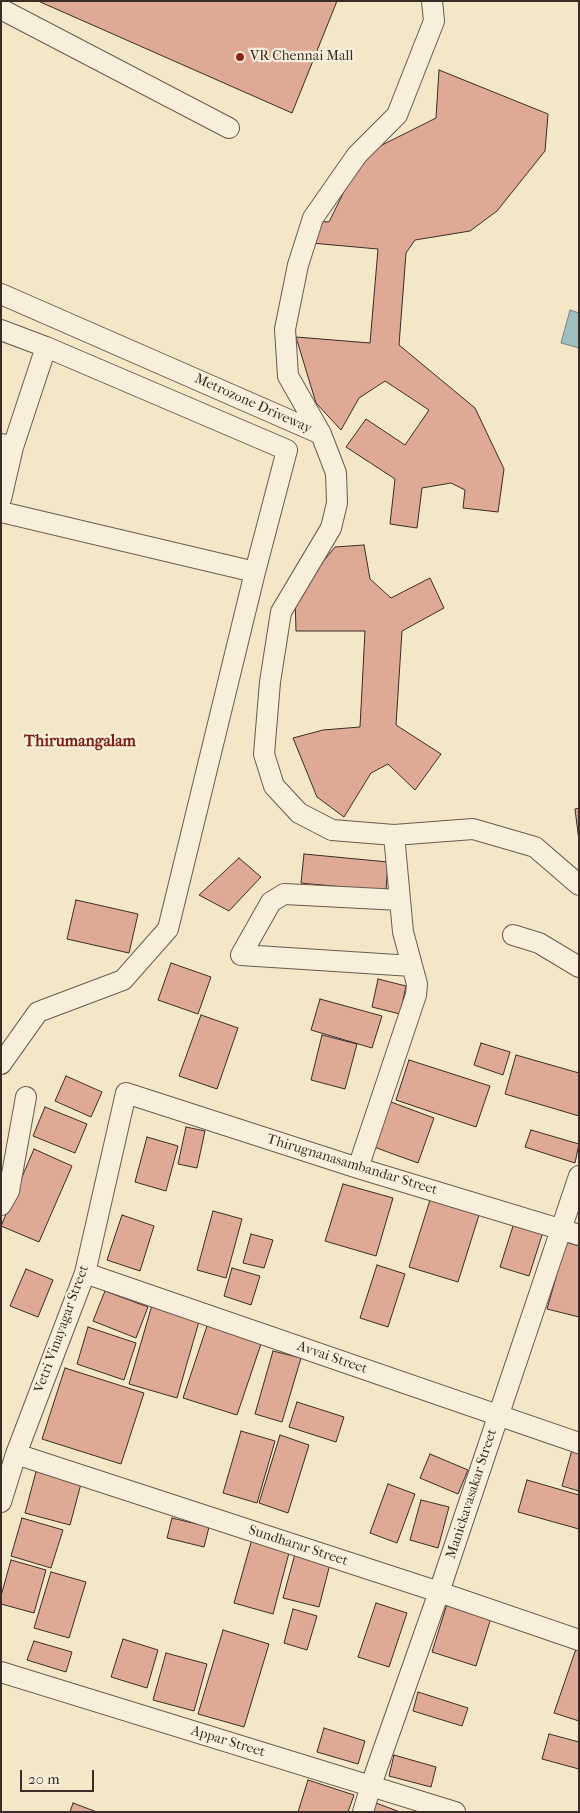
<!DOCTYPE html>
<style>
body{margin:0}
#map{position:relative;width:580px;height:1813px;overflow:hidden;background:#f4e7c7;font-family:"IM FELL French Canon",serif}
canvas{display:block}
.frame{position:absolute;inset:0;border:2px solid #3b2c27;pointer-events:none}
.scale{position:absolute;left:20px;top:1770px;width:74px;height:22px;box-sizing:border-box;border:2px solid #3b2c27;border-top:0;padding-left:6px;font-size:15px;line-height:18px;white-space:nowrap;color:#3b2c27;-webkit-text-stroke:4px #f8efdb;paint-order:stroke}
</style>
<div id="map">
<canvas width="580" height="1813"></canvas>
<div class="frame"></div>
<div class="scale">20 m</div>
</div>
<script>
const ctx = document.querySelector('canvas').getContext('2d');
ctx.lineJoin = 'round';
function paint(path, color) {
  ctx.fillStyle = color;
  ctx.fill(path, 'evenodd');
}
function shape(rows) {
  const path = new Path2D();
  for (const r of rows) {
    path.moveTo(r[0], r[1]);
    for (let i = 2; i < r.length; i += 2) path.lineTo(r[i], r[i + 1]);
  }
  return path;
}
function stroke(path, color, width, dash) {
  ctx.strokeStyle = color;
  ctx.lineWidth = width;
  ctx.lineCap = dash ? 'butt' : 'round';
  ctx.setLineDash(dash || []);
  ctx.stroke(path);
}
function write(font, color, halo, rows, align = 'center') {
  ctx.font = font + ' "IM FELL French Canon",serif';
  ctx.lineWidth = 4.5;
  ctx.setLineDash([]);
  ctx.textBaseline = 'middle';
  ctx.strokeStyle = halo;
  ctx.fillStyle = color;
  for (const [text, x, y, turn = 0] of rows) {
    ctx.save();
    ctx.translate(x, y);
    ctx.rotate((+turn || 0) * Math.PI / 180);
    ctx.textAlign = isNaN(turn) ? turn : align;
    if (halo) ctx.strokeText(text, 0, 0);
    ctx.fillText(text, 0, 0);
    ctx.restore();
  }
}
const water = shape([
 [570,310,579,313,579,348,561,343,570,310]
]);
const building = shape([
 [38,1,337,1,292,113,38,1],
 [439,70,548,114,545,151,497,211,470,231,415,240,406,253,399,345,475,408,504,469,498,512,463,508,465,490,451,483,422,488,417,528,390,524,395,479,346,447,366,419,405,445,429,410,385,381,359,398,341,430,316,403,296,337,370,343,378,249,311,243,313,221,329,222,362,155,436,118,439,70],
 [364,545,370,579,391,598,430,578,444,608,402,631,396,725,441,754,415,790,388,764,371,773,344,817,317,797,293,738,323,730,360,727,365,631,296,631,295,596,335,547,364,545],
 [579,808,579,841,575,809,579,808],
 [304,854,388,862,386,891,301,883,304,854],
 [239,858,261,877,229,911,199,895,239,858],
 [76,900,138,914,129,953,67,939,76,900],
 [171,963,211,977,198,1014,158,1000,171,963],
 [378,979,406,986,400,1014,372,1007,378,979],
 [320,999,382,1016,372,1048,311,1030,320,999],
 [201,1015,238,1028,217,1089,179,1076,201,1015],
 [322,1035,357,1044,345,1089,311,1080,322,1035],
 [481,1043,510,1052,503,1075,474,1065,481,1043],
 [516,1055,579,1073,579,1116,505,1094,516,1055],
 [409,1060,490,1086,476,1127,396,1100,409,1060],
 [66,1076,102,1092,91,1117,55,1101,66,1076],
 [391,1102,434,1118,418,1163,374,1147,391,1102],
 [45,1107,87,1124,75,1153,33,1136,45,1107],
 [186,1127,205,1131,197,1168,178,1164,186,1127],
 [531,1130,579,1144,575,1163,525,1147,531,1130],
 [147,1137,178,1146,166,1191,135,1182,147,1137],
 [34,1149,72,1166,39,1242,1,1226,34,1149],
 [343,1184,393,1198,376,1256,325,1241,343,1184],
 [430,1200,479,1215,458,1282,409,1267,430,1200],
 [213,1211,242,1219,226,1278,197,1270,213,1211],
 [122,1215,154,1226,140,1271,107,1260,122,1215],
 [514,1223,543,1232,529,1276,500,1267,514,1223],
 [251,1234,273,1240,264,1268,243,1263,251,1234],
 [566,1242,579,1246,579,1317,547,1309,566,1242],
 [377,1265,405,1274,388,1327,360,1318,377,1265],
 [232,1268,260,1276,251,1305,224,1296,232,1268],
 [26,1269,53,1280,38,1317,10,1306,26,1269],
 [105,1291,148,1307,136,1338,93,1321,105,1291],
 [152,1305,200,1318,177,1398,129,1384,152,1305],
 [208,1323,262,1341,237,1415,183,1398,208,1323],
 [88,1327,136,1343,124,1380,77,1364,88,1327],
 [273,1351,301,1358,282,1422,255,1414,273,1351],
 [65,1368,144,1393,121,1464,42,1439,65,1368],
 [297,1402,344,1417,336,1442,289,1427,297,1402],
 [241,1431,275,1441,257,1503,223,1493,241,1431],
 [280,1435,309,1445,288,1513,259,1503,280,1435],
 [573,1446,579,1448,579,1491,562,1486,573,1446],
 [430,1454,468,1470,458,1494,420,1478,430,1454],
 [37,1468,82,1480,70,1525,25,1513,37,1468],
 [527,1480,579,1495,579,1529,518,1512,527,1480],
 [388,1484,415,1494,397,1543,370,1533,388,1484],
 [421,1500,449,1507,438,1548,410,1540,421,1500],
 [22,1518,63,1530,51,1568,11,1556,22,1518],
 [172,1518,209,1527,204,1547,167,1538,172,1518],
 [252,1539,290,1549,273,1614,234,1603,252,1539],
 [295,1554,330,1564,319,1607,283,1598,295,1554],
 [11,1560,46,1570,34,1613,1,1604,1,1596,11,1560],
 [51,1572,86,1582,69,1638,34,1628,51,1572],
 [376,1603,407,1613,389,1667,358,1657,376,1603],
 [447,1604,491,1618,476,1666,432,1652,447,1604],
 [293,1609,317,1616,307,1650,284,1643,293,1609],
 [223,1630,269,1644,244,1727,198,1714,223,1630],
 [123,1639,158,1650,147,1688,111,1677,123,1639],
 [34,1641,72,1652,66,1672,27,1660,34,1641],
 [577,1646,579,1647,579,1721,554,1713,577,1646],
 [166,1653,207,1664,194,1711,153,1700,166,1653],
 [418,1692,468,1708,462,1726,413,1711,418,1692],
 [324,1728,365,1741,358,1764,317,1752,324,1728],
 [549,1734,579,1742,579,1769,542,1759,549,1734],
 [394,1755,436,1767,431,1787,389,1776,394,1755],
 [308,1780,354,1795,348,1812,298,1812,308,1780],
 [73,1803,97,1812,70,1812,73,1803],
 [376,1803,400,1812,373,1812,376,1803]
]);
const minor = shape([
 [1,9,229,128],
 [1,294,321,434,336,473,337,503,331,528,281,612,270,682,264,754,274,786,299,813,332,830,394,835,473,829,535,847,579,885],
 [1,330,46,347],
 [321,434,288,376,285,329,298,265,313,218,357,155,397,115,434,21,432,1],
 [1,444,13,447,1,499],
 [1,512,255,572],
 [400,900,284,894,271,902,241,955,412,966],
 [513,935,539,943,579,967],
 [1,1064,38,1012,123,980,168,929,255,572,287,450,46,347,13,447],
 [358,1168,416,995,417,984,403,932,394,835],
 [1,1205,9,1191,26,1097],
 [85,1273,579,1443],
 [16,1454,439,1592,579,1640],
 [1,1502,16,1454,85,1273,126,1093,358,1168,579,1235],
 [1,1672,455,1812],
 [363,1812,371,1785,439,1592,579,1176]
]);
const markers = [
 [240,57,5,"#8f2418"]
];
const poiNames = [
 ["VR Chennai Mall",250,57]
];
const streetNames = [
 ["Metrozone Driveway",253,404,24],
 ["Thirugnanasambandar Street",352,1165,17],
 ["Vetri Vinayagar Street",62,1329,-70],
 ["Avvai Street",332,1358,19],
 ["Manickavasakar Street",472,1494,-72],
 ["Sundharar Street",298,1546,18],
 ["Appar Street",228,1742,17]
];
const quarterNames = [
 ["Thirumangalam",80,742]
];
paint(water, '#9fbebe');
stroke(water, '#778482', 1);
paint(building, '#deaa95');
stroke(building, '#3b2c27', 1);
stroke(minor, '#695b4f', 22);
stroke(minor, '#f8efdb', 20);
for (const [x, y, r, color] of markers) {
  const dot = new Path2D();
  dot.arc(x, y, r, 0, 2 * Math.PI);
  ctx.fillStyle = color;
  ctx.fill(dot);
  stroke(dot, '#f8efdb', 2);
}
write('14px', '#3b2c27', '#f8efdb', poiNames, 'left');
write('14px', '#3b2c27', '#f8efdb', streetNames);
write('bold 16px', '#7a1f14', '#f8efdb', quarterNames);
</script>
